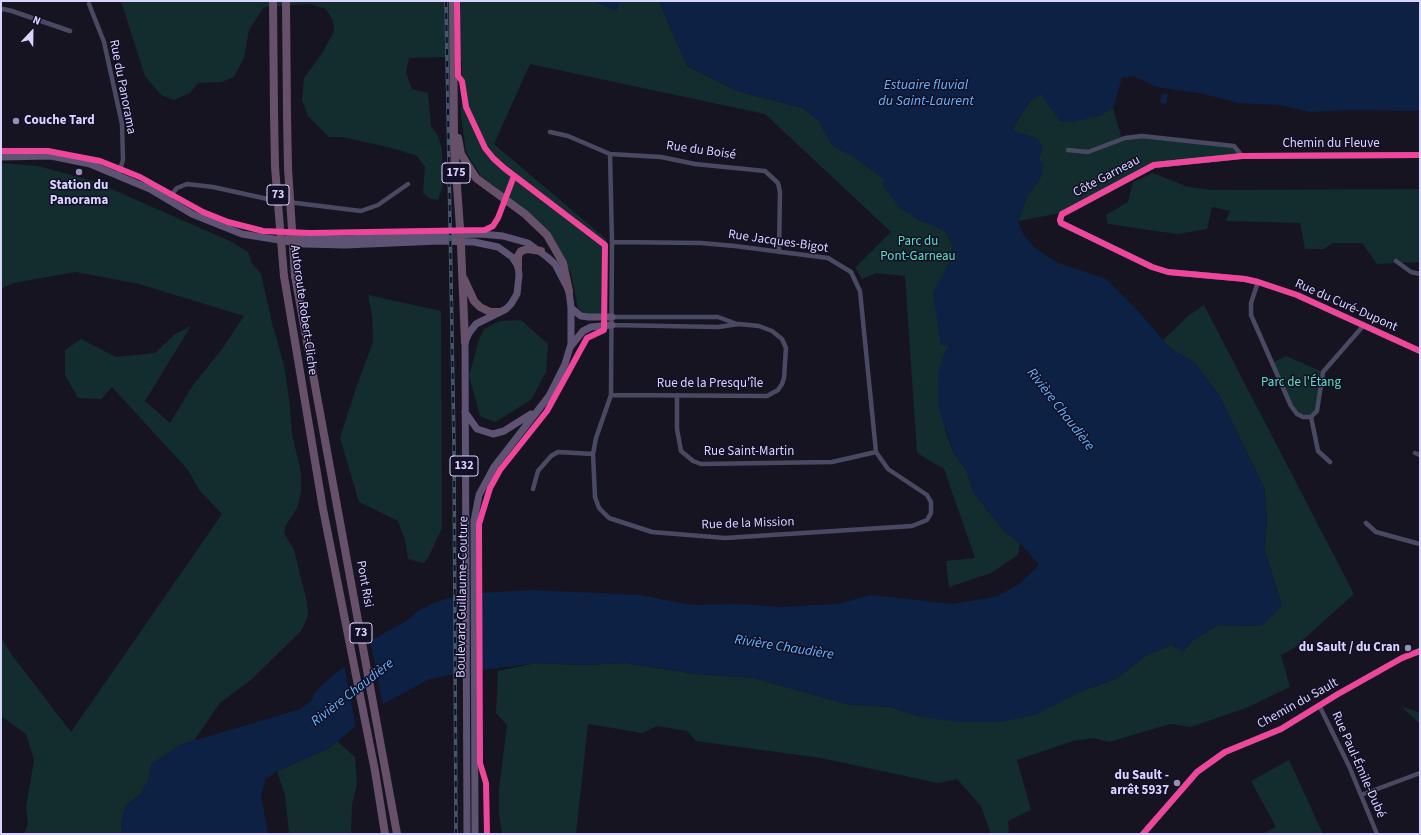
<!DOCTYPE html>
<meta charset="utf-8">
<style>
body{margin:0}
#map{position:relative;width:1421px;height:835px;overflow:hidden;background:#161421;font-family:"Source Sans 3",sans-serif}
canvas{display:block}
.frame{position:absolute;inset:0;border:2px solid #d9d4ff;pointer-events:none}
.north{position:absolute;left:12px;top:12px;width:40px;height:40px;-webkit-text-stroke:3px #130f26;paint-order:stroke;rotate:22deg;font-size:11px;font-weight:700;line-height:16px;text-align:center;color:#d9d4ff}
.north::after{content:'';display:block;margin:auto;width:14px;height:18px;background:#d9d4ff;clip-path:polygon(50% 0,100% 100%,50% 72%,0 100%)}
</style>
<div id="map">
<canvas width="1421" height="835"></canvas>
<div class="frame"></div>
<div class="north">N</div>
</div>
<script>
const ctx = document.querySelector('canvas').getContext('2d');
ctx.lineJoin = 'round';
function paint(path, color) {
  ctx.fillStyle = color;
  ctx.fill(path, 'evenodd');
}
function shape(rows) {
  const path = new Path2D();
  for (const r of rows) {
    path.moveTo(r[0], r[1]);
    for (let i = 2; i < r.length; i += 2) path.lineTo(r[i], r[i + 1]);
  }
  return path;
}
function stroke(path, color, width, dash) {
  ctx.strokeStyle = color;
  ctx.lineWidth = width;
  ctx.lineCap = dash ? 'butt' : 'round';
  ctx.setLineDash(dash || []);
  ctx.stroke(path);
}
function write(font, color, halo, rows, align = 'center') {
  ctx.font = font + ' "Source Sans 3",sans-serif';
  ctx.lineWidth = 3;
  ctx.setLineDash([]);
  ctx.textBaseline = 'middle';
  ctx.strokeStyle = halo;
  ctx.fillStyle = color;
  for (const [text, x, y, turn = 0] of rows) {
    ctx.save();
    ctx.translate(x, y);
    ctx.rotate((+turn || 0) * Math.PI / 180);
    ctx.textAlign = isNaN(turn) ? turn : align;
    if (halo) ctx.strokeText(text, 0, 0);
    ctx.fillText(text, 0, 0);
    ctx.restore();
  }
}
const green = shape([
 [121,1,593,1,616,10,618,7,617,1,659,1,687,66,737,91,803,108,818,120,833,146,851,155,883,178,917,219,937,227,945,232,953,245,950,261,945,270,940,345,950,344,944,354,945,430,954,453,967,471,973,492,1004,531,1020,543,1018,555,991,573,949,587,946,561,975,558,944,469,917,453,905,276,876,273,862,279,855,268,891,232,765,114,530,64,494,144,606,239,606,312,601,315,585,314,578,308,571,274,564,258,550,236,501,196,496,187,481,176,466,152,461,115,462,62,442,57,409,58,406,72,412,89,428,93,431,126,438,136,442,148,443,185,438,200,430,199,423,193,425,167,417,156,392,148,342,137,329,137,308,116,302,100,304,78,323,52,334,31,333,21,326,9,310,4,264,7,249,30,244,58,234,77,222,82,198,83,190,93,174,100,161,95,145,76],
 [1041,93,1060,121,1099,116,1113,108,1122,139,1142,136,1234,146,1242,156,1154,165,1066,212,1018,221,1027,197,1042,175,1039,160,1042,146,1012,130,1030,101],
 [1,163,38,166,93,181,232,242,248,252,252,263,261,274,272,323,284,365,290,406,292,434,301,473,301,493,297,508,286,525,284,533,294,550,307,602,308,616,301,631,252,679,220,703,193,742,182,744,152,764,148,781,141,794,125,806,121,826,123,834,24,834,28,824,26,807,34,760,26,734,1,716,1,637,12,655,71,732,222,514,199,490,188,470,112,387,101,399,78,398,65,375,65,350,81,339,116,357,155,353,175,334,191,326,145,401,170,423,193,385,222,349,244,316,139,284,76,272,13,283,1,289],
 [1153,173,1188,187,1213,190,1420,189,1420,262,1377,264,1362,243,1333,243,1324,249,1305,249,1300,223,1226,221,1230,211,1212,207,1207,229,1177,234,1108,224,1106,215,1128,202,1133,182],
 [368,295,441,311,442,528,428,558,424,563,408,559,405,540,398,521,359,502,340,438,356,388,373,342,372,315],
 [1204,305,1354,594,1294,648,1281,655,1290,687,1246,708,1191,727,1170,724,1109,742,1094,738,1073,741,1017,760,1031,810,1008,821,1009,834,991,834,981,806,957,779,938,783,821,758,696,741,687,731,657,726,642,733,588,724,576,834,502,834,499,814,499,789,507,725,496,713,498,671,536,663,583,665,626,663,697,674,754,678,847,704,890,707,922,717,1082,691,1117,678,1148,654,1171,645,1183,651,1193,640,1218,625,1261,626,1282,606,1265,551,1267,516,1264,488,1220,397,1195,363,1171,349,1163,340,1188,316],
 [521,320,548,344,546,372,531,400,495,422,480,416,469,376,479,339,484,329,500,321],
 [1286,356,1323,372,1317,411,1311,417,1297,414,1272,363],
 [1401,706,1420,713,1420,724],
 [337,741,355,757,357,784,352,805,351,834,289,834,285,795,277,771,331,747],
 [1289,760,1323,834,1262,834,1276,827,1251,781]
]);
const water = shape([
 [593,1,617,1,618,7,616,10],
 [659,1,1420,1,1420,111,1351,110,1310,112,1279,105,1238,103,1204,94,1156,87,1134,76,1122,78,1113,108,1099,116,1073,122,1060,121,1041,94,1030,101,1012,130,1038,139,1042,146,1039,160,1043,164,1042,175,1027,197,1018,221,1024,235,1035,248,1058,263,1106,279,1138,311,1171,349,1195,363,1220,397,1264,488,1267,516,1265,551,1282,606,1261,626,1218,625,1193,640,1183,651,1171,645,1148,654,1117,678,1082,691,1035,715,999,722,959,722,922,717,890,707,847,704,754,678,697,674,626,663,583,665,536,663,454,674,427,680,380,706,331,747,277,771,266,779,261,795,268,834,123,834,121,826,125,806,141,794,148,781,152,764,182,744,301,709,312,700,314,693,323,684,346,665,366,643,405,622,418,611,436,602,464,594,531,590,640,595,692,605,737,604,782,607,837,604,871,595,952,604,995,597,1018,585,1039,565,1020,543,1004,531,973,492,967,471,954,453,939,409,938,375,944,354,950,345,940,345,940,338,933,293,950,261,953,245,945,232,937,227,917,219,900,208,883,186,883,178,851,155,833,146,818,120,803,108,737,91,687,66],
 [1161,94,1168,94,1166,104,1160,103]
]);
const pier = shape([
 [482,591,482,672,460,675,460,593],
 [370,638,383,706,356,728,344,664,353,652]
]);
const street = shape([
 [89,4,104,42,122,124,123,160,118,175],
 [1,10,3,9,12,11,70,31],
 [550,132,568,136,610,154,661,157,695,164,765,171,778,183,780,192,779,252],
 [1068,150,1088,152,1125,138,1142,136,1234,146,1242,156],
 [610,154,612,242,611,395,596,438,593,454,595,497,599,508,609,518,652,532,725,538,912,526,927,520,931,513,931,502,927,495,888,469,876,452,860,291,851,272,828,258,735,246,701,243,612,242],
 [167,200,177,188,187,184,213,187,272,200,361,211,378,205,408,184],
 [1396,261,1411,272,1420,274],
 [1258,282,1251,303,1251,315,1291,406,1297,414,1303,417,1311,417,1317,411,1323,372,1364,325],
 [612,317,718,317,737,324],
 [611,395,767,396,778,390,782,384,784,378,786,348,782,339,772,331,759,326,739,324,718,327,612,325],
 [677,395,677,429,681,451,693,461,701,464,832,462,876,452],
 [1311,417,1318,451,1330,462],
 [1415,453,1420,455],
 [533,489,538,471,551,456,558,452,593,454],
 [1366,523,1376,532,1420,544],
 [1319,705,1349,766,1377,834],
 [1361,795,1420,773]
]);
const secondary = shape([
 [1420,155,1242,156,1154,165,1066,212,1062,214,1060,220,1061,223,1152,267,1168,272,1245,279,1258,282,1297,295,1420,351],
 [1143,834,1197,772,1225,752,1281,729,1338,694,1402,658,1420,651]
]);
const primary = shape([
 [1,157,51,156,90,164,150,189,192,214,242,234,304,244,345,245,439,241,474,242,498,247,512,257,518,266,519,275,517,294,511,304,506,309,476,324,469,333,465,342,467,834],
 [288,238,346,239,481,234,503,236,528,243,547,257,555,264,569,291,571,308,571,344,565,364,549,396,494,467,479,495,474,521,475,834],
 [571,308,581,316,589,317,612,317],
 [571,346,583,331,591,327,612,325],
 [465,412,477,429,493,434,504,431,531,414]
]);
const highway = shape([
 [273,1,274,113],
 [286,1,287,115],
 [453,1,454,144,460,228],
 [458,138,461,154,476,178,525,214,547,235,563,263,569,291],
 [461,246,465,342],
 [518,266,518,256,521,251,528,249,541,251],
 [284,276,323,509,375,771,385,834],
 [295,276,397,834],
 [464,279,474,301,480,307,490,312,499,312]
]);
const rail = shape([
 [446,1,454,445,456,834]
]);
const highwayBridge = shape([
 [274,113,275,167,284,276],
 [287,115,288,168,295,276],
 [460,228,461,246]
]);
const cycleway = shape([
 [457,1,458,76,462,81,466,107,485,148,493,158,504,168,605,245,604,330,587,338,547,411,500,470,490,488,479,524,480,763,486,783,487,834],
 [1,151,48,151,100,161,140,177,203,212,228,222,263,231,310,233,485,230,493,226,498,218,514,176],
 [1420,155,1242,156,1154,165,1066,212,1062,214,1060,220,1061,223,1152,267,1168,272,1245,279,1258,282,1297,295,1420,351],
 [1143,834,1197,772,1225,752,1281,729,1338,694,1402,658,1420,651]
]);
const markers = [
 [16,121,4,"#9591b1"],
 [79,172,4,"#9591b1"],
 [1408,648,4,"#9591b1"],
 [1177,783,4,"#9591b1"]
];
const shields = [
 [456,173,28],
 [278,195,22],
 [464,466,28],
 [361,633,22]
];
const shieldNames = [
 ["175",456,173],
 ["73",278,195],
 ["132",464,466],
 ["73",361,633]
];
const streetNames = [
 ["Rue du Panorama",122,87,79],
 ["Chemin du Fleuve",1331,144],
 ["Rue du Boisé",701,151,8],
 ["Côte Garneau",1107,177,-28],
 ["Rue Jacques-Bigot",778,242,8],
 ["Rue du Curé-Dupont",1346,306,24],
 ["Autoroute Robert-Cliche",303,310,82],
 ["Rue de la Presqu'île",710,384],
 ["Rue Saint-Martin",749,452],
 ["Rue de la Mission",748,524,-2],
 ["Pont Risi",364,584,80],
 ["Boulevard Guillaume-Couture",463,597,-89],
 ["Chemin du Sault",1298,704,-29],
 ["Rue Paul-Émile-Dubé",1358,765,66]
];
const poiNames = [
 ["Couche Tard",24,121,"left"],
 ["Station du",79,186,"center"],
 ["Panorama",79,201,"center"],
 ["du Sault / du Cran",1400,648],
 ["du Sault -",1169,776],
 ["arrêt 5937",1169,791]
];
const parkNames = [
 ["Parc du",918,242],
 ["Pont-Garneau",918,257],
 ["Parc de l'Étang",1301,383]
];
const waterNames = [
 ["Estuaire fluvial",926,86],
 ["du Saint-Laurent",926,102],
 ["Rivière Chaudière",1060,410,52],
 ["Rivière Chaudière",784,648,9],
 ["Rivière Chaudière",353,693,-38]
];
paint(green, '#132c2d');
paint(water, '#0d2144');
paint(pier, '#161421');
stroke(street, '#4a4962', 4.5);
stroke(secondary, '#575674', 6);
stroke(primary, '#5e5373', 7);
stroke(highway, '#67516a', 8);
stroke(rail, '#43596b', 3.5);
stroke(rail, '#130f26', 2, [6]);
stroke(highwayBridge, '#67516a', 8);
stroke(cycleway, '#ed469a', 6);
for (const [x, y, r, color] of markers) {
  const dot = new Path2D();
  dot.arc(x, y, r, 0, 2 * Math.PI);
  ctx.fillStyle = color;
  ctx.fill(dot);
  stroke(dot, '#130f26', 1.5);
}
for (const [x, y, w] of shields) {
  const box = new Path2D();
  box.roundRect(x - w / 2, y - 10, w, 20, 3);
  ctx.fillStyle = '#130f26';
  ctx.fill(box);
  stroke(box, '#d9d4ff', 1);
}
write('bold 12px', '#d9d4ff', null, shieldNames);
write('13px', '#d9d4ff', '#130f26', streetNames);
write('bold 13px', '#d9d4ff', '#130f26', poiNames, 'right');
write('13px', '#5fe0c0', '#130f26', parkNames);
write('italic 14px', '#62b6ff', '#130f26', waterNames);
</script>
